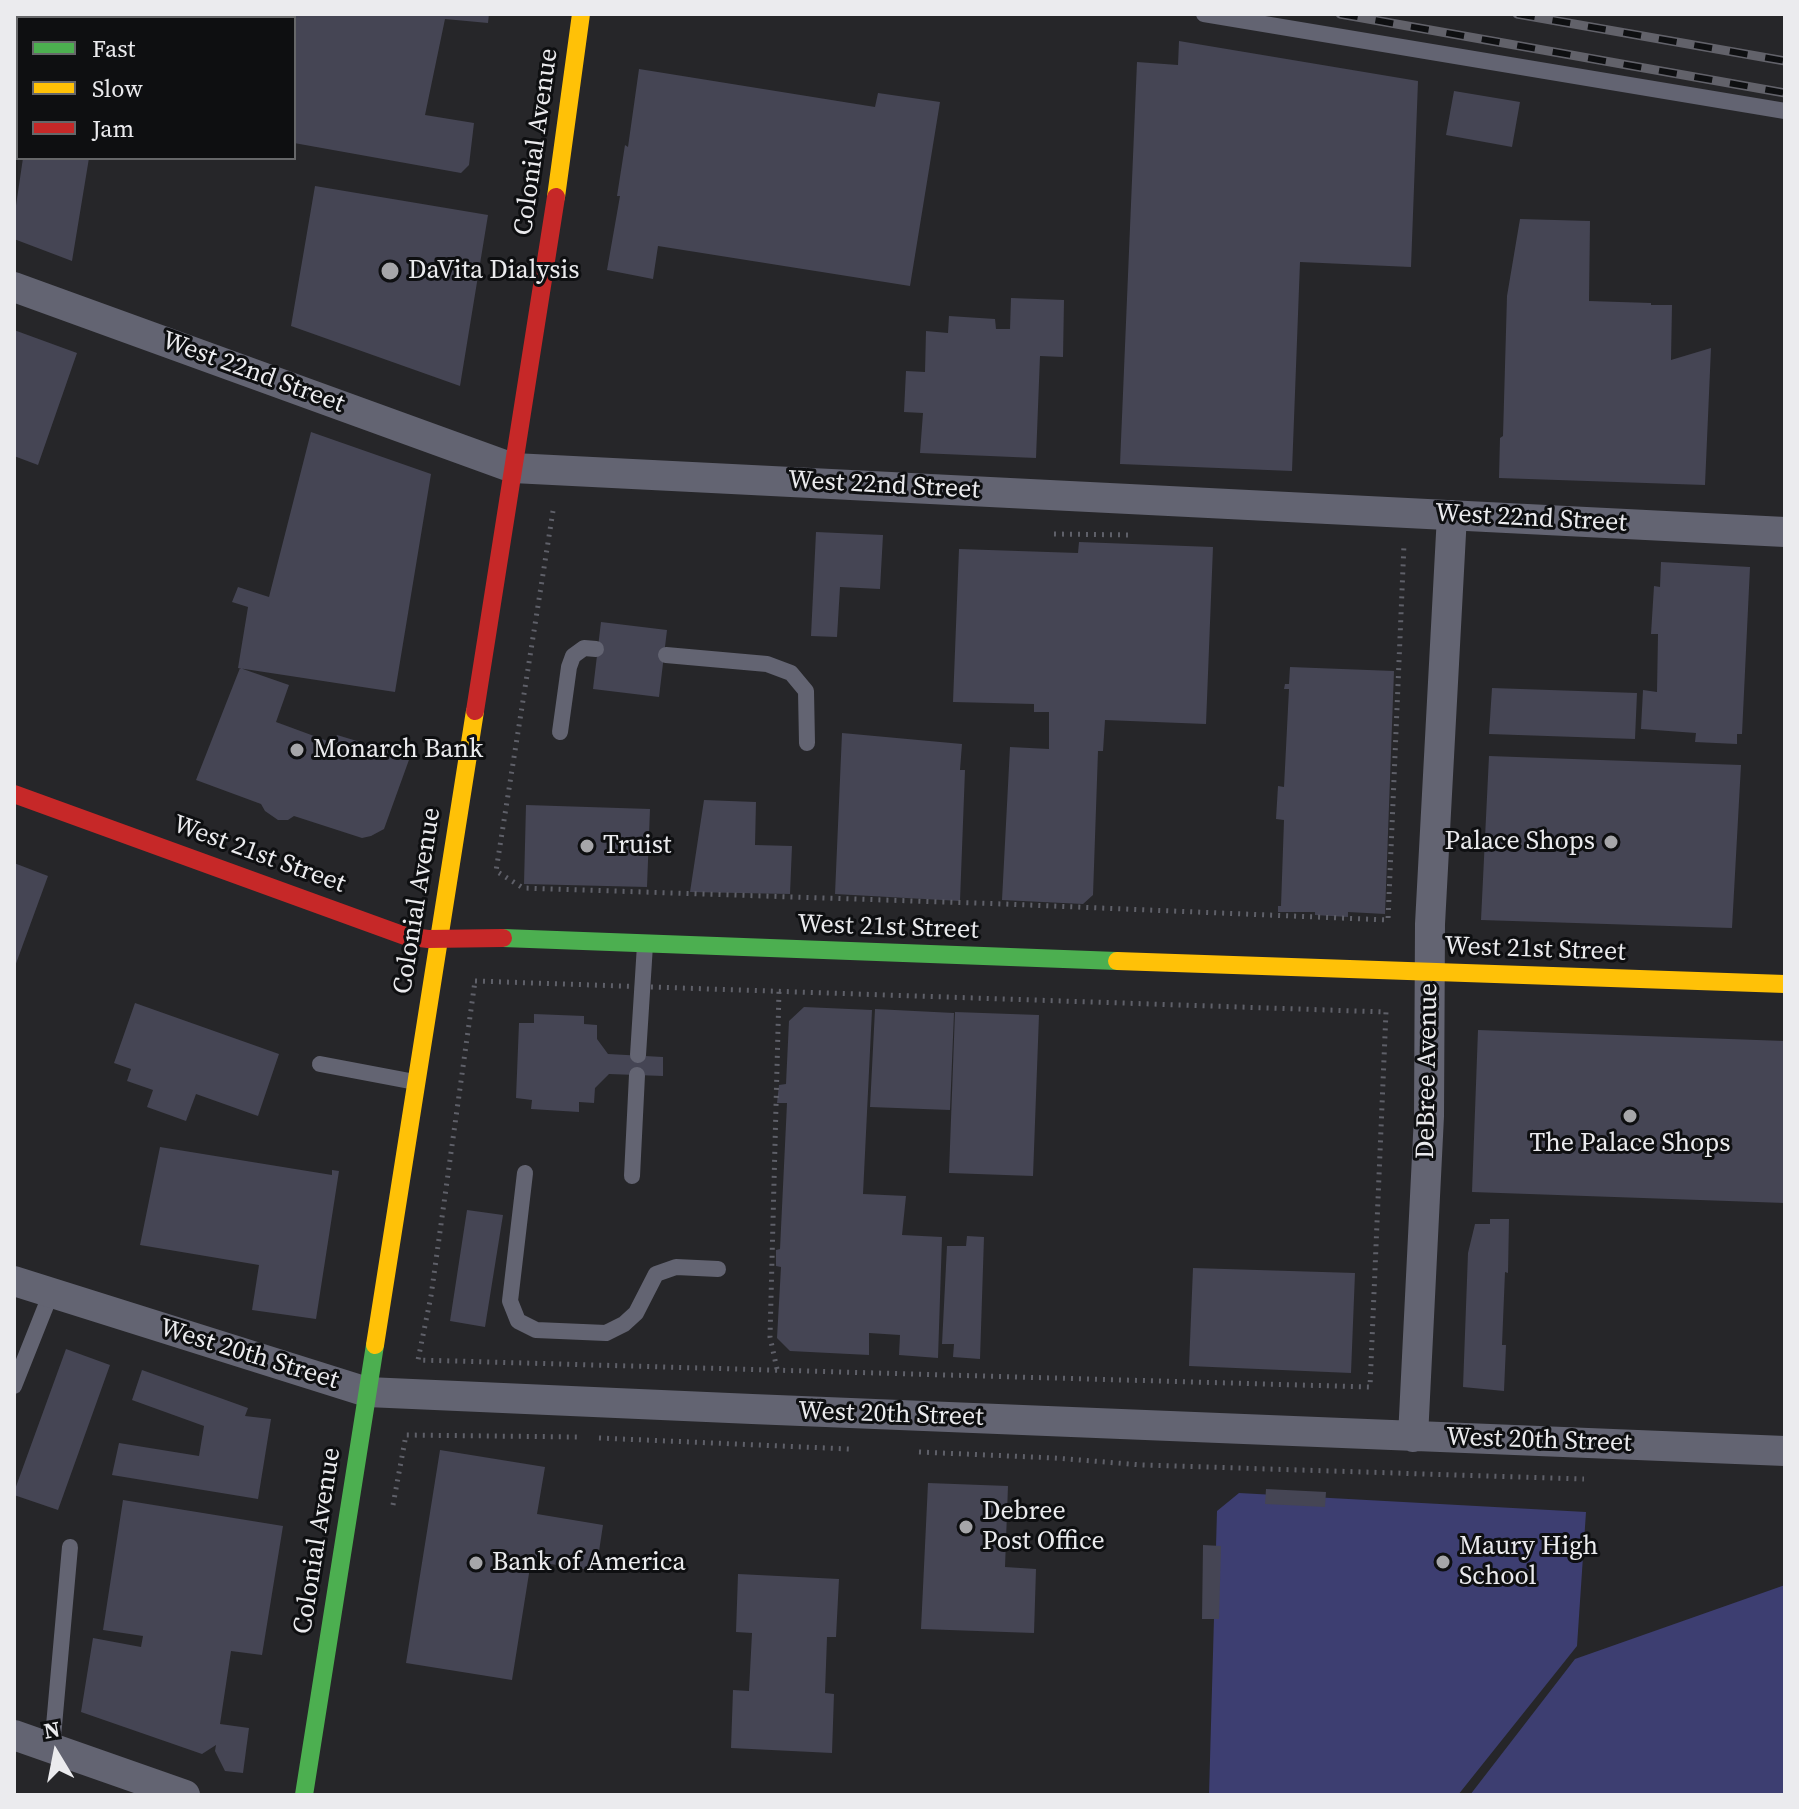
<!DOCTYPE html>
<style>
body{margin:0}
#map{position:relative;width:1799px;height:1809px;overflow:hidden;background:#262629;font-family:"Source Serif 4",serif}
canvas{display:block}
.frame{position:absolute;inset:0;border:16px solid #ebebee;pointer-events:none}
.legend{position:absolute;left:16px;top:16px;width:280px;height:144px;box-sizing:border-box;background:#0e0f11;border:2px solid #666769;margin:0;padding:10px 14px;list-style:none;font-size:24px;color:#ebebee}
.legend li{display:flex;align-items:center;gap:16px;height:40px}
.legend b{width:40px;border:2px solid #666769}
.north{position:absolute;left:16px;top:1713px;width:80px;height:80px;-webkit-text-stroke:6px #0e0f11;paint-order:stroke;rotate:350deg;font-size:22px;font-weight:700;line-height:32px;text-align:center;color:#ebebee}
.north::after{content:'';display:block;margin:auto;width:28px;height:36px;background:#ebebee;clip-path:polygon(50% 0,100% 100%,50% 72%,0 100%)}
</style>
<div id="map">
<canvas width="1799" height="1809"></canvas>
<div class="frame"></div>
<ul class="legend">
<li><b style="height:10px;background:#4caf50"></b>Fast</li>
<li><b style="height:10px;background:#ffc107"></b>Slow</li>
<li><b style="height:10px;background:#c62828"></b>Jam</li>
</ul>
<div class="north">N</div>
</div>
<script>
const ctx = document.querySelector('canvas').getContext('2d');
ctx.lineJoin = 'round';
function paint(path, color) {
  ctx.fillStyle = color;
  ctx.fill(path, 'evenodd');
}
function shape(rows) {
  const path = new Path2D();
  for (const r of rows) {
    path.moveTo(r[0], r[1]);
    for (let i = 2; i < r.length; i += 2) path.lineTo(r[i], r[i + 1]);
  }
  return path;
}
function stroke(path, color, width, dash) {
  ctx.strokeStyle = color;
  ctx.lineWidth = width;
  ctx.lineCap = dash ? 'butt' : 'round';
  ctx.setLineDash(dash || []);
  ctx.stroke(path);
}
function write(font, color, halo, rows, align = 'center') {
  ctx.font = font + ' "Source Serif 4",serif';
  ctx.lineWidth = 6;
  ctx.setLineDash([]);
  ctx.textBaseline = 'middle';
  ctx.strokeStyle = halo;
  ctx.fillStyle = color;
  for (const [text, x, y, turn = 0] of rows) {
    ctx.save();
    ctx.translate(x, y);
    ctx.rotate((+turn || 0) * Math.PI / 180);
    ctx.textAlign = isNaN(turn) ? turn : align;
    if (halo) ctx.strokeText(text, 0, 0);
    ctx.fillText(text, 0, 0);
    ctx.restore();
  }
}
const green = shape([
 [1239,1493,1586,1512,1577,1646,1458,1795,1209,1795,1217,1511],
 [1785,1585,1785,1795,1470,1795,1575,1659]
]);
const building = shape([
 [55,14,112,14,111,18,55,18],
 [242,14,489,14,488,23,445,19,425,115,474,123,469,165,461,173,294,143,294,18,242,18],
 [1179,41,1418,81,1411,267,1300,262,1292,471,1120,464,1137,62,1178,65],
 [639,69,875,107,878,93,940,102,910,286,658,246,653,279,607,270,620,196,617,196,625,145,628,147],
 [1454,91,1520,102,1512,147,1446,135],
 [23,158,89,158,72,261,14,239,14,219],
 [315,186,488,215,460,386,291,326],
 [1520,219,1590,221,1589,301,1651,303,1651,305,1672,305,1671,360,1711,348,1705,485,1499,478,1500,438,1503,436,1507,296],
 [1011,298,1064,300,1063,357,1040,356,1036,458,920,453,923,413,904,412,906,371,925,372,926,331,948,333,949,316,995,319,996,329,1010,329],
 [14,330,77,353,38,465,14,456],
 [311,432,431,474,395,692,238,668,248,607,232,602,238,587,269,597],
 [816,532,883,535,880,589,840,587,837,637,811,636],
 [1079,542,1213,547,1206,724,1105,720,1103,751,1098,751,1093,895,1083,904,1002,900,1010,747,1049,749,1049,712,1034,712,1034,704,953,702,959,549,1078,553],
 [1661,562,1750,567,1742,734,1737,734,1737,744,1695,742,1696,733,1641,729,1643,690,1657,692,1658,634,1651,634,1654,586,1660,587],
 [601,622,667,630,659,697,593,689],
 [1290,667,1394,671,1385,914,1348,912,1348,917,1315,915,1315,912,1278,912,1278,906,1281,906,1284,820,1276,819,1278,786,1284,787,1289,689,1284,689,1285,684,1289,684],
 [240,668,289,685,276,722,333,743,337,735,410,757,384,829,371,836,362,838,294,816,288,820,278,820,265,811,261,804,196,780],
 [1492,688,1637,693,1635,739,1489,734],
 [842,733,962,744,960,770,965,770,960,901,835,894],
 [1489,756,1741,765,1732,928,1481,920],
 [704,800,756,802,755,845,792,846,790,894,690,892],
 [526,805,650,809,647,887,524,884],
 [14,863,48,876,14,969],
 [135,1003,279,1054,258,1116,196,1094,186,1121,147,1107,153,1090,127,1081,131,1069,114,1063],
 [804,1007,872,1010,863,1194,906,1196,902,1235,942,1237,938,1358,899,1355,900,1335,869,1333,869,1355,790,1351,777,1338,781,1267,776,1266,776,1250,780,1249,787,1103,777,1103,779,1085,786,1084,789,1021],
 [875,1009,954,1013,950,1110,870,1107],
 [955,1012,1039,1015,1033,1176,949,1173],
 [534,1014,584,1016,584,1024,597,1025,597,1039,608,1054,663,1057,663,1076,609,1074,595,1088,594,1103,579,1102,579,1112,531,1109,532,1100,516,1098,519,1023,534,1023],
 [1478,1030,1785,1041,1785,1203,1472,1192],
 [160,1147,332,1175,332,1170,339,1171,316,1319,252,1310,259,1265,140,1245],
 [467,1210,503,1215,485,1327,450,1321],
 [1490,1219,1509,1219,1508,1273,1505,1272,1502,1345,1506,1345,1504,1391,1463,1387,1468,1253,1475,1224,1490,1224],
 [967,1236,984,1237,980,1359,953,1357,954,1344,942,1344,947,1246,966,1246],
 [1193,1268,1355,1273,1351,1373,1189,1366],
 [66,1349,110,1365,58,1510,14,1495,14,1492],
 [142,1370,248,1408,245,1416,271,1419,258,1499,112,1475,119,1443,199,1456,204,1426,132,1400],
 [440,1450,545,1467,537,1514,603,1525,596,1571,531,1561,512,1680,406,1663],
 [928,1483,1008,1486,1005,1567,1036,1569,1034,1633,921,1629],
 [1266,1489,1326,1492,1325,1507,1265,1504],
 [123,1500,283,1526,262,1655,231,1651,220,1724,249,1728,243,1773,225,1771,215,1751,216,1745,202,1754,81,1712,93,1638,141,1647,143,1636,103,1630],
 [1203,1545,1221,1546,1219,1619,1202,1619],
 [738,1574,839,1579,836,1637,827,1637,825,1693,834,1694,832,1753,731,1748,733,1690,749,1691,752,1633,736,1632]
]);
const path = shape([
 [553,511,496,871,523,888,1004,904,1388,920,1404,544],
 [1054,534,1132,535],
 [475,981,1386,1012,1370,1387,418,1360,431,1296,475,981],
 [777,1369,770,1337,779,991],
 [599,1438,849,1449],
 [919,1452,1055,1458,1142,1465,1584,1479],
 [393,1505,406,1435,577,1437]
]);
const lane = shape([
 [1204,14,1785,111],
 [666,655,767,664,791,673,806,691,807,743],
 [560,732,569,667,573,656,584,648,596,649],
 [638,1055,645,945],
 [320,1064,415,1082],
 [525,1173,510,1301,518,1321,536,1330,606,1333,624,1324,636,1313,656,1274,676,1267,718,1269],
 [632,1176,637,1075],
 [14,1386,51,1293],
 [52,1748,70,1547]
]);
const street = shape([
 [14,287,513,468,1785,532],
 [14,1281,367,1392,752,1409,1785,1451],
 [1413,1437,1429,1116,1430,924,1452,515],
 [14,1735,185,1795]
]);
const fast = shape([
 [503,938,1117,961],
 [304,1795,375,1345]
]);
const slow = shape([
 [556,197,581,14],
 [1117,961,1785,984],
 [375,1345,475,711]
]);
const jam = shape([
 [475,711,556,197],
 [14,794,405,936,428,939,503,938]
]);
const rail = shape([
 [1340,14,1785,93],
 [1517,14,1785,61]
]);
const markers = [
 [390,271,10,"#a6a6a9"],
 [297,750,8,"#a6a6a9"],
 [1611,842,8,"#a6a6a9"],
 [587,846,8,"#a6a6a9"],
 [1630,1116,8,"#a6a6a9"],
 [966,1527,8,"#a6a6a9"],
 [1443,1562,8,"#a6a6a9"],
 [476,1563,8,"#a6a6a9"]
];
const streetNames = [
 ["Colonial Avenue",537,142,-82],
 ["West 22nd Street",253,373,20],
 ["West 22nd Street",884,486,3],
 ["West 22nd Street",1531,519,3],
 ["West 21st Street",259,855,20],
 ["Colonial Avenue",418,901,-81],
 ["West 21st Street",888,928,2],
 ["West 21st Street",1535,950,2],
 ["DeBree Avenue",1428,1071,-89],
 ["West 20th Street",249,1355,17],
 ["West 20th Street",891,1415,2],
 ["West 20th Street",1539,1441,2],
 ["Colonial Avenue",318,1541,-81]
];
const poiNames = [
 ["DaVita Dialysis",408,271],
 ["Monarch Bank",313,750],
 ["Palace Shops",1595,842,"right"],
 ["Truist",603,846],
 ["The Palace Shops",1630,1144,"center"],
 ["Debree",982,1512],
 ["Post Office",982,1542],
 ["Maury High",1459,1547],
 ["School",1459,1577],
 ["Bank of America",492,1563]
];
paint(green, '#3d3e71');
paint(building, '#454554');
stroke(path, '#5f6069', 5, [2, 6]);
stroke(lane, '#636472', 16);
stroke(street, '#636472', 30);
stroke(fast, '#4caf50', 18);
stroke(slow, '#ffc107', 18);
stroke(jam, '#c62828', 18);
stroke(rail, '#62626a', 9);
stroke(rail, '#0e0f11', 6, [18]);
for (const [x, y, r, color] of markers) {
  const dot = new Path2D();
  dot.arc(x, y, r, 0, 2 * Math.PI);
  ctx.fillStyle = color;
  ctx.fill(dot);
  stroke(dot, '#0e0f11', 3);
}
write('26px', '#ebebee', '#0e0f11', streetNames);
write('26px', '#ebebee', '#0e0f11', poiNames, 'left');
</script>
